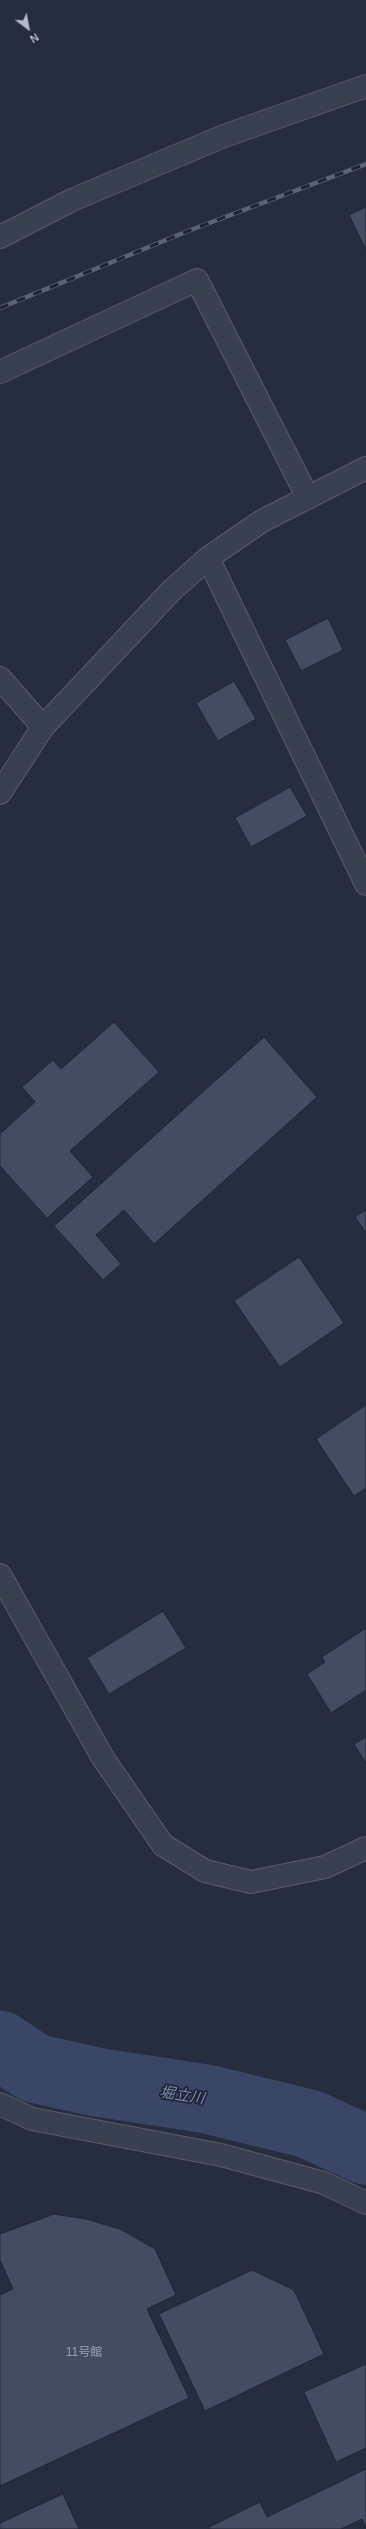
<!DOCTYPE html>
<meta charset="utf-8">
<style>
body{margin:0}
#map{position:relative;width:366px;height:2529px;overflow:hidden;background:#252d3f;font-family:Arial,sans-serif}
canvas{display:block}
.north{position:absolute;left:8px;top:8px;width:40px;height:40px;-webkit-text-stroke:3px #1e2434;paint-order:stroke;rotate:148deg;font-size:11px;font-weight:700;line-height:16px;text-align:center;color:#b6bbca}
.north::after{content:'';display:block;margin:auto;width:14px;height:18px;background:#b6bbca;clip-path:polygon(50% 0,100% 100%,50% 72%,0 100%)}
</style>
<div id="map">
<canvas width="366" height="2529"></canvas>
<div class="north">N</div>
</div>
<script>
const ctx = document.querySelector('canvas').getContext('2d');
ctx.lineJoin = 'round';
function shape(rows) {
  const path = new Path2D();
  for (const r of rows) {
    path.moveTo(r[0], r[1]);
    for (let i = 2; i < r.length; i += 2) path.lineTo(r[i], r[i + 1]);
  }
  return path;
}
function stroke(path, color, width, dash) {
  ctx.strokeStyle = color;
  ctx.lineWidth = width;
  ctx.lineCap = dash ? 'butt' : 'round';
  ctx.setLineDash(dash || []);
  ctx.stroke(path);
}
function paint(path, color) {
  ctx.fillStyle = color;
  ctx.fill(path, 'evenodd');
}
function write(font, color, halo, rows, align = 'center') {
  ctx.font = font + ' Arial,"Noto Sans JP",sans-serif';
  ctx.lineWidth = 3.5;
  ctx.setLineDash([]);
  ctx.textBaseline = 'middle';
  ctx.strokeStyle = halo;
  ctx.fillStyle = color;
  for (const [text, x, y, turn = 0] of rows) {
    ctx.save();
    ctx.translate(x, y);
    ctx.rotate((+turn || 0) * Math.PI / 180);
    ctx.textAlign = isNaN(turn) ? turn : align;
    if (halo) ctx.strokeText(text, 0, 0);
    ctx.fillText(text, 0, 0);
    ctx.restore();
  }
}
const river = shape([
 [0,2045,34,2068,96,2082,207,2099,309,2124,366,2150]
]);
const building = shape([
 [366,207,366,250,349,215,366,207],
 [328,618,343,650,301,671,285,640,328,618],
 [234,681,256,719,218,741,196,703,234,681],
 [290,787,307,816,251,847,235,818,290,787],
 [114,1022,159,1072,70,1151,93,1177,47,1218,0,1166,0,1134,35,1102,22,1087,53,1060,61,1069,114,1022],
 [264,1037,317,1097,154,1244,124,1210,96,1235,121,1264,103,1280,54,1226,264,1037],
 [366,1210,366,1233,355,1217,366,1210],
 [299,1257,344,1323,280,1367,234,1301,299,1257],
 [366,1405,366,1488,354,1496,316,1439,366,1405],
 [163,1611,186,1648,109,1694,87,1658,163,1611],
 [366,1628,366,1690,331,1713,307,1674,325,1662,322,1657,366,1628],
 [366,1737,366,1763,354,1744,366,1737],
 [54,2214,86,2219,120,2229,155,2249,176,2295,147,2309,189,2398,0,2486,0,2295,13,2289,0,2260,0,2234,54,2214],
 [252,2270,294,2290,324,2354,205,2411,159,2314,252,2270],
 [366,2364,366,2448,336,2462,304,2392,366,2364],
 [366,2469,366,2528,362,2519,341,2529,210,2529,209,2527,260,2502,267,2517,366,2469],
 [63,2494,79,2529,0,2529,0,2523,63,2494]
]);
const minor = shape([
 [0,237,72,200,224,136,366,86],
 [0,372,197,280,308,498],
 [208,558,366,884],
 [0,678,43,727],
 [0,793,43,727,172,590,208,558,262,521,366,468],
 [0,1575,103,1758,163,1845,205,1871,251,1882,325,1867,366,1848],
 [0,2104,32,2119,221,2155,324,2183,366,2203]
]);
const rail = shape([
 [0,308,188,231,366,164]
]);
const numberNames = [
 ["11号館",84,2353]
];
const waterNames = [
 ["堀立川",182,2096,9]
];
stroke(river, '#394666', 69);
paint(building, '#444c61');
stroke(building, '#202636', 1);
stroke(minor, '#575d6d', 24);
stroke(minor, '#39404f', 22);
stroke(rail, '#5b6376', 4.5);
stroke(rail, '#1e2434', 3, [9]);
write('12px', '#9a9fb0', null, numberNames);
write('italic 15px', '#7d8db1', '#1e2434', waterNames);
</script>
